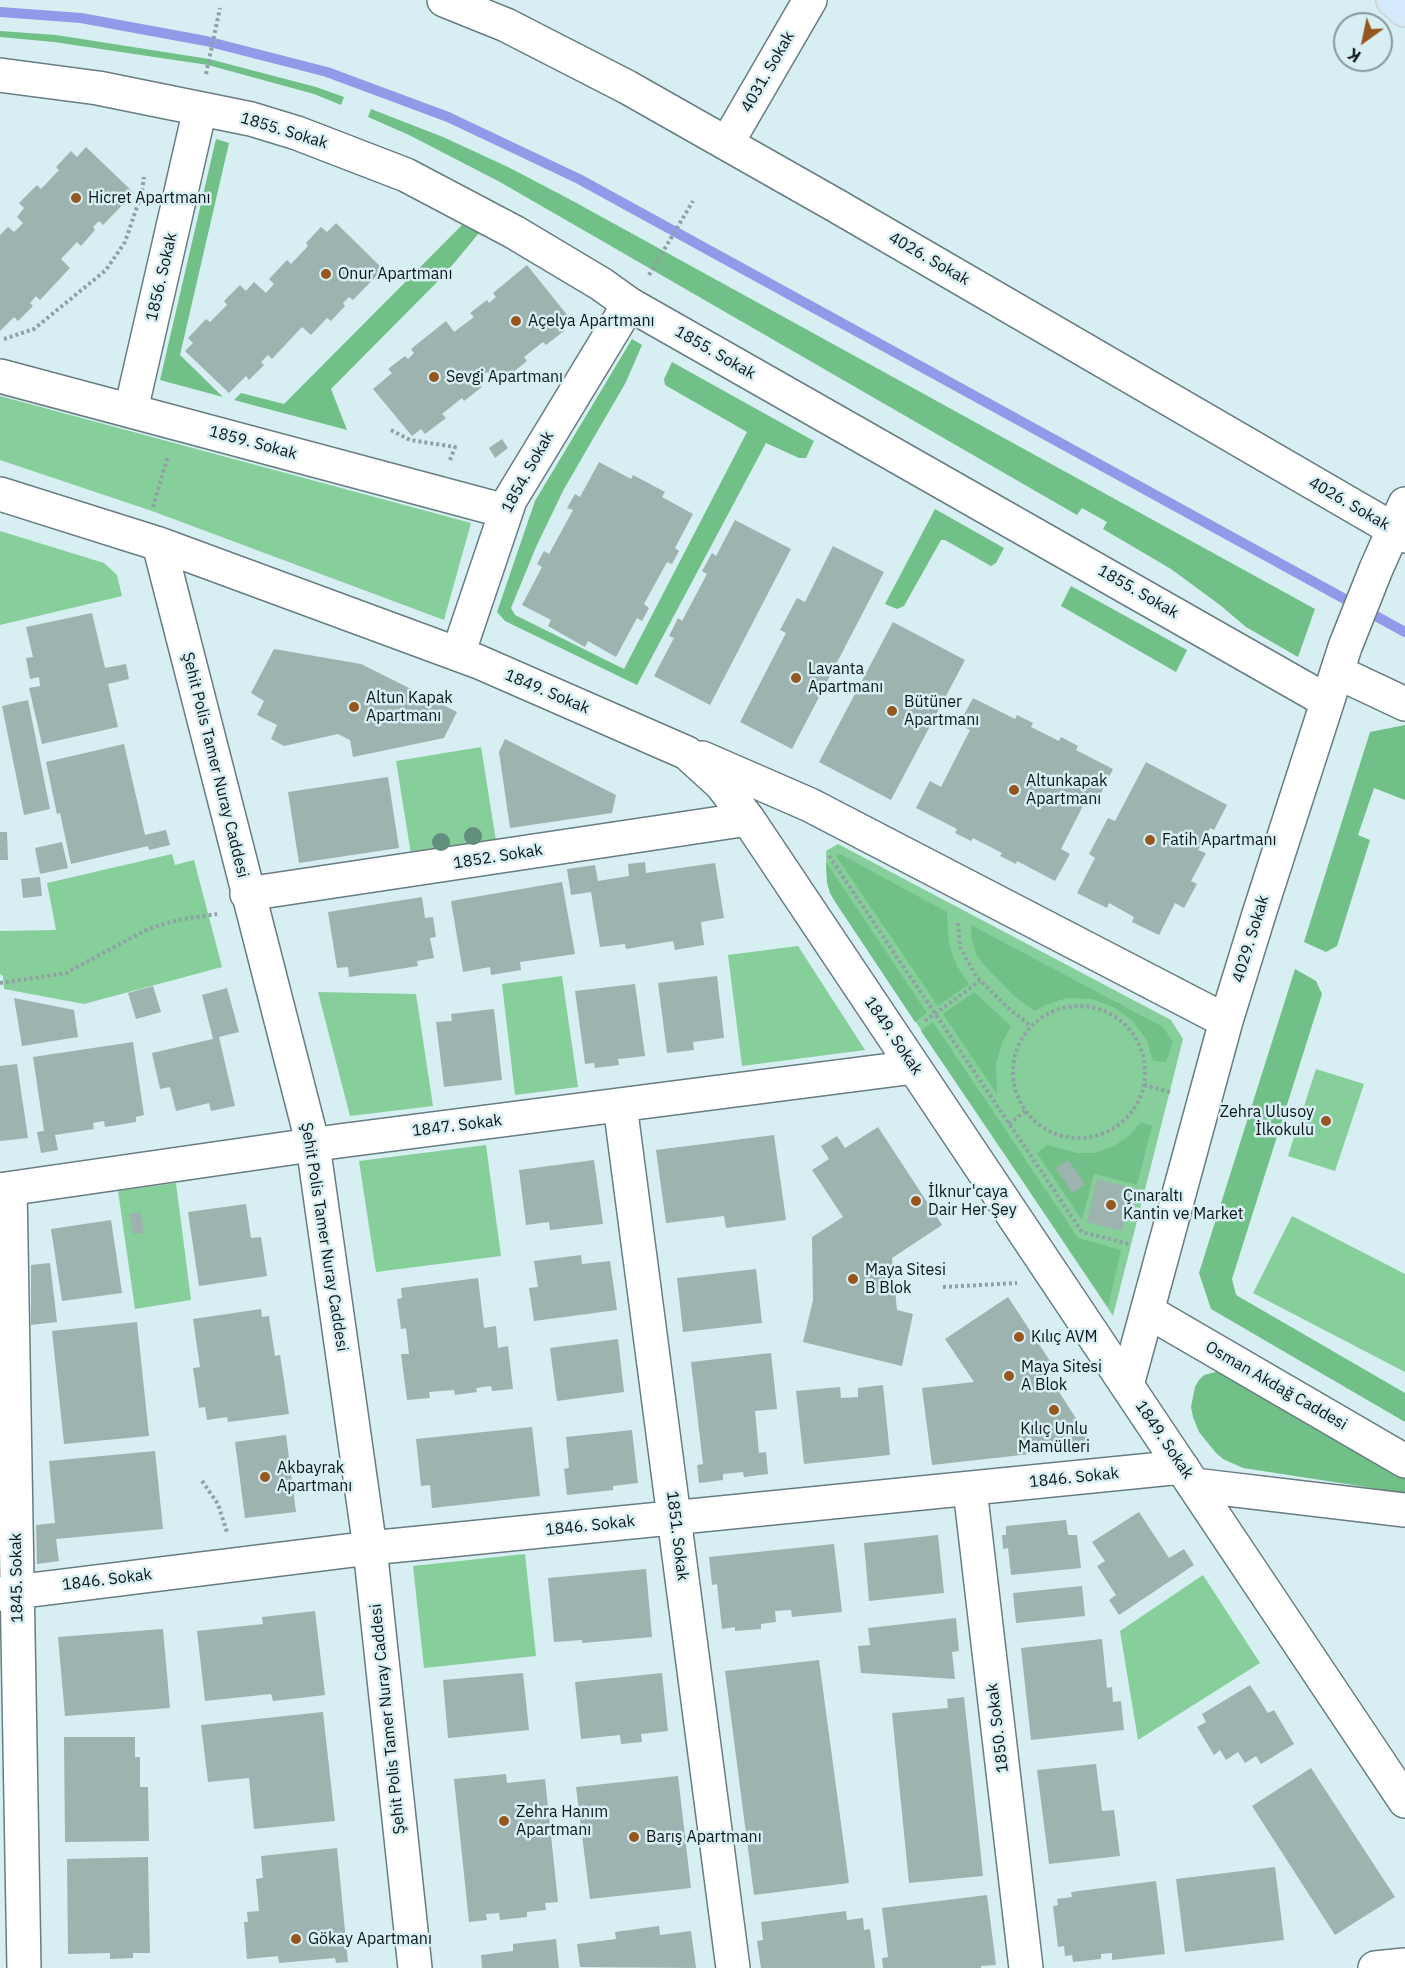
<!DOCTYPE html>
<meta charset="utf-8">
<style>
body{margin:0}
#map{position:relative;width:1405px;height:1968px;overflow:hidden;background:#d7eef3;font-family:"IBM Plex Sans",sans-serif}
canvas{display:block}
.north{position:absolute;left:1333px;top:12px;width:60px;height:60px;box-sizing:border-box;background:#d7eef3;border:2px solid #87989b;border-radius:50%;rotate:213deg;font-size:16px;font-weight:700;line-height:24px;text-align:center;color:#0e1618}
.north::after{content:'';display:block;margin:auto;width:21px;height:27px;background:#96571e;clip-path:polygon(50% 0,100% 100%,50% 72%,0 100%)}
</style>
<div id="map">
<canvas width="1405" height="1968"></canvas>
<div class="north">K</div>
</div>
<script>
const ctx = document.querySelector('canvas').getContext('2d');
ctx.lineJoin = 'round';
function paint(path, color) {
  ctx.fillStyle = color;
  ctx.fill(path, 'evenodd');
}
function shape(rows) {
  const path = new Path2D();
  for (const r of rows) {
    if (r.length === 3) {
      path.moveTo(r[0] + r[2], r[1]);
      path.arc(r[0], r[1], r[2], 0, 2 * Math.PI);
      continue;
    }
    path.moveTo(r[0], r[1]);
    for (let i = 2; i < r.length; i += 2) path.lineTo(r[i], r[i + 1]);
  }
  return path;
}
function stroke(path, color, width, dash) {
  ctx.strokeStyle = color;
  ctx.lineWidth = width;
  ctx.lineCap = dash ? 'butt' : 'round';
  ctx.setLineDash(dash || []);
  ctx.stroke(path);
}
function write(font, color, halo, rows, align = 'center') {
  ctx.font = font + ' "IBM Plex Sans",sans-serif';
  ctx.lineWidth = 5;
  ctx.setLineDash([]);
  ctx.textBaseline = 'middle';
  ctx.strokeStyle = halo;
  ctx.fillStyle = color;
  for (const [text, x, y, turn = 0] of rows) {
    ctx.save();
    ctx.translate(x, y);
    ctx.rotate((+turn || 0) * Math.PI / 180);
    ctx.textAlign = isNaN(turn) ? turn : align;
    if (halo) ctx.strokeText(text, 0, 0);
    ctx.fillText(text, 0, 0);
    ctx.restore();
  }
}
const green = shape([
 [0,396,471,523,444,620,152,511,0,460],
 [0,531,104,563,117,575,122,596,0,625],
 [481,747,496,841,411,854,396,761],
 [838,844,1171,1020,1183,1039,1113,1316,836,903,830,893,827,882,826,851],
 [172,854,175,865,194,860,222,967,84,1004,4,989,3,976,0,974,0,931,56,930,47,883],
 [798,946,865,1050,742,1066,728,955],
 [562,976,578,1087,515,1095,502,984],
 [318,992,416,994,433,1106,350,1116],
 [1316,1069,1364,1084,1335,1171,1288,1156],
 [486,1145,501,1256,376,1272,359,1161],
 [176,1183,191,1300,135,1309,118,1191],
 [1292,1216,1405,1274,1405,1372,1253,1293],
 [525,1554,536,1656,424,1668,413,1566],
 [1203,1575,1260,1663,1138,1740,1120,1631]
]);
const forest = shape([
 [0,31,56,35,209,59,316,87,344,97,341,105,314,94,208,65,54,42,0,37],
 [371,109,443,137,508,167,571,200,1315,609,1298,657,1246,627,1220,605,1171,569,1103,529,1107,522,1082,508,1077,515,500,182,409,135,368,117],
 [216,139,229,143,180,355,223,397,160,380],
 [462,225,479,233,445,274,331,389,347,430,234,400,241,393,284,404],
 [632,339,642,345,626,382,564,489,536,547,511,608,515,615,624,669,747,432,665,385,664,379,672,362,814,441,806,458,799,458,766,443,637,685,505,621,497,612,535,501],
 [935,509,1004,548,996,563,991,566,945,540,941,540,904,606,897,609,885,604],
 [1071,586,1187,650,1176,672,1061,606],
 [1405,725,1405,800,1374,788,1358,835,1370,840,1337,946,1326,952,1304,942,1370,732],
 [840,854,947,912,949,945,957,966,969,984,938,1006,836,856],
 [826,862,927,1013,915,1022,836,903,830,893,827,882],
 [971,925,1163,1027,1173,1042,1166,1062,1153,1061,1147,1040,1132,1020,1113,1007,1092,999,1067,998,1045,1005,1035,1011,1014,996,987,968,977,956,972,940],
 [1295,969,1316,981,1322,994,1232,1279,1236,1295,1405,1393,1405,1422,1211,1309,1199,1273],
 [974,992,1011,1026,1002,1043,996,1064,997,1094,943,1014],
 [933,1022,1078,1238,1121,1250,1108,1307,921,1031],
 [1141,1122,1152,1126,1137,1185,1094,1174,1082,1220,1037,1153,1047,1145,1077,1153,1095,1153,1114,1146,1129,1136],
 [1219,1371,1405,1475,1405,1493,1243,1468,1223,1459,1216,1453,1199,1432,1193,1417,1191,1407,1195,1387,1199,1380,1204,1375]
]);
const stream = shape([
 [0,12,81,18,206,41,327,72,448,117,579,179,1405,632]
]);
const building = shape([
 [86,147,134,193,103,225,99,221,93,227,95,230,81,246,77,242,61,259,70,268,40,300,36,296,30,303,33,306,18,321,14,317,0,331,0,235,8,227,14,232,23,223,17,217,24,208,19,203,37,185,41,189,59,170,56,167,71,151,77,157],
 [336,223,383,269,353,300,349,297,343,303,345,306,331,321,327,318,311,335,302,327,272,359,268,355,261,362,264,365,249,380,246,376,229,393,185,351,193,343,188,338,206,319,210,322,227,305,224,301,240,285,246,291,254,282,266,293,274,284,269,279,287,260,291,264,308,246,306,243,321,227,327,232],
 [527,265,568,316,558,324,564,331,546,345,543,342,524,357,527,361,506,378,502,373,493,380,487,372,477,381,482,387,464,401,462,398,442,414,446,418,425,434,421,429,412,436,373,389,392,373,388,369,405,356,408,359,414,353,411,349,446,321,454,332,474,317,470,313,487,300,489,303,496,297,493,293],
 [502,439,508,448,495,458,489,448],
 [599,462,631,479,633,475,665,492,662,497,693,514,675,548,679,551,672,564,667,562,644,604,649,608,642,621,637,618,616,657,588,641,585,647,548,626,551,620,522,605,542,567,537,564,544,551,549,554,573,510,567,508,575,494,580,497],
 [735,520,791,549,710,705,654,676,674,638,669,636,678,618,682,621,707,574,702,571,712,553,716,556],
 [833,546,884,572,792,749,740,722,786,633,780,630,797,598,805,602],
 [92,613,105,668,126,664,129,679,108,684,118,727,42,744,29,688,40,686,39,677,30,679,26,658,33,657,26,627],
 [893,622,965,660,891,800,819,762],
 [274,649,361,664,457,712,444,738,353,757,350,740,338,734,284,746,271,739,277,725,257,715,264,701,251,693],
 [973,698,1015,719,1017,715,1033,723,1031,727,1059,741,1061,737,1078,746,1076,750,1113,769,1099,797,1090,792,1061,849,1070,854,1055,881,1017,861,1016,864,1000,856,1002,853,973,838,971,841,955,833,957,829,916,808,930,781,941,787,970,730,959,724],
 [28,700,50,809,24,815,2,706],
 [505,739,616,795,612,813,510,828,499,752],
 [124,744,145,835,166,830,170,845,149,850,148,846,71,864,60,813,57,814,46,762],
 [1146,762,1227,805,1214,830,1210,828,1198,850,1206,853,1191,881,1197,884,1184,908,1175,903,1159,935,1132,922,1134,917,1109,903,1107,908,1077,893,1095,858,1089,854,1108,818,1115,821],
 [388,777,399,848,299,863,288,792],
 [0,832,7,832,8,860,0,860],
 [62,842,68,868,40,874,35,848],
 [645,862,646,873,715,863,724,918,701,922,704,945,675,950,673,941,626,949,625,944,600,947,591,892,571,895,567,869,595,865,598,881,629,876,628,864],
 [40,877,42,896,23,898,21,879],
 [562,882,575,954,520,962,521,970,491,975,490,967,463,972,451,901],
 [422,897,425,918,433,917,436,937,430,938,434,958,417,961,418,966,349,977,348,967,337,968,328,912],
 [717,976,724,1038,693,1042,694,1050,667,1053,658,983],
 [635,984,645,1056,618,1059,619,1065,595,1068,594,1063,585,1064,575,991],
 [153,986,161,1012,136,1019,128,993],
 [227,988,239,1032,219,1037,235,1106,211,1111,209,1103,176,1111,170,1087,160,1089,152,1053,213,1039,202,995],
 [14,998,74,1010,78,1037,22,1046],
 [494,1009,502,1080,444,1087,436,1022,452,1021,451,1014],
 [133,1042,144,1115,136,1117,136,1122,105,1127,104,1121,93,1123,94,1129,55,1135,58,1150,41,1153,37,1132,44,1131,33,1057],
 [17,1064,28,1138,0,1141,0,1066],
 [878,1127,942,1225,892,1258,897,1310,913,1314,902,1366,803,1342,813,1300,812,1237,843,1217,812,1170,829,1159,821,1146,837,1136,845,1148],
 [774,1135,786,1220,726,1228,724,1216,666,1223,656,1150],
 [594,1160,603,1224,550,1230,549,1222,526,1225,519,1170],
 [1068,1160,1085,1184,1072,1193,1056,1168],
 [1097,1179,1132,1188,1122,1231,1087,1222],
 [246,1204,251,1238,261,1237,267,1276,199,1286,188,1212],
 [141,1212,144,1233,133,1234,129,1214],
 [111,1220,122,1293,62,1301,51,1229],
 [581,1255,582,1264,610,1261,617,1310,534,1321,529,1288,538,1287,534,1261],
 [50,1263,57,1322,31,1325,31,1265],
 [756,1269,762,1323,683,1332,677,1278],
 [478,1278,484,1328,496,1326,498,1348,508,1346,513,1389,492,1391,491,1386,476,1388,477,1392,455,1395,454,1390,429,1392,430,1398,407,1400,401,1354,409,1354,406,1328,401,1329,397,1299,402,1298,401,1288],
 [1008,1297,1052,1364,1045,1370,1088,1437,1084,1448,932,1465,922,1388,974,1382,945,1339],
 [261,1309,262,1317,269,1316,275,1356,280,1355,289,1414,228,1422,227,1417,207,1420,205,1407,199,1408,193,1368,200,1367,193,1319],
 [137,1322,149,1436,64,1444,52,1331],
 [618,1339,624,1392,557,1401,550,1348],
 [771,1353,777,1409,755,1411,759,1453,766,1452,768,1474,744,1477,743,1472,723,1474,723,1480,699,1483,697,1465,703,1464,691,1362],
 [883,1385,890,1455,804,1464,796,1391,840,1387,841,1398,858,1397,858,1388],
 [532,1427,540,1496,432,1508,430,1485,421,1486,416,1439],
 [632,1430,638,1483,613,1486,613,1490,567,1495,564,1469,569,1468,566,1437],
 [286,1435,296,1512,245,1518,235,1442],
 [155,1451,163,1529,56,1539,59,1561,37,1564,36,1525,55,1523,49,1461],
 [1139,1512,1169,1558,1184,1549,1194,1565,1119,1615,1109,1600,1116,1595,1097,1566,1105,1561,1092,1542],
 [1066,1520,1068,1535,1077,1535,1081,1568,1011,1575,1008,1548,1003,1549,1002,1535,1006,1535,1006,1526],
 [938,1535,944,1593,869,1601,864,1543],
 [834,1544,842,1612,792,1617,791,1610,775,1611,776,1622,761,1624,761,1629,735,1631,735,1627,722,1629,717,1584,712,1585,709,1557],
 [646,1569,652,1637,582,1643,582,1640,554,1642,548,1578],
 [1082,1586,1085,1616,1016,1623,1013,1593],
 [315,1611,325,1695,273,1701,271,1694,205,1701,197,1631,263,1624,262,1617],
 [956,1618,959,1651,952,1652,955,1679,861,1673,858,1646,870,1645,868,1628],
 [163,1629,170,1708,65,1716,58,1637],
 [1102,1639,1107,1688,1112,1687,1113,1702,1121,1701,1124,1730,1031,1740,1021,1648],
 [819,1660,849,1883,754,1895,725,1671],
 [523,1673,529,1730,448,1738,443,1680],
 [662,1673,668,1731,641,1734,642,1742,621,1744,620,1735,581,1739,575,1682],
 [1250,1685,1268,1713,1274,1710,1294,1744,1261,1764,1256,1756,1245,1763,1238,1752,1226,1760,1220,1750,1214,1755,1197,1727,1206,1722,1202,1714],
 [964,1697,983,1876,909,1883,892,1713,948,1708,947,1699],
 [323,1712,335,1821,254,1829,249,1778,208,1782,201,1725],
 [64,1737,135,1737,135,1757,140,1757,140,1787,148,1787,149,1841,65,1842],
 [1096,1764,1102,1811,1114,1810,1120,1856,1049,1864,1037,1770],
 [1311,1768,1395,1897,1335,1935,1252,1806],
 [506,1774,507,1783,545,1779,558,1902,545,1903,546,1910,527,1912,527,1917,500,1920,499,1913,486,1914,487,1920,469,1922,454,1779],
 [678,1776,691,1888,590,1899,576,1787],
 [337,1848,348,1962,336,1963,335,1958,279,1963,278,1956,247,1959,244,1922,248,1922,247,1912,259,1911,256,1879,263,1878,261,1856],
 [148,1857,150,1953,133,1953,133,1958,110,1959,110,1953,68,1954,67,1859],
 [1275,1867,1284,1940,1185,1952,1176,1879],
 [1156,1881,1165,1954,1112,1960,1112,1953,1101,1954,1101,1959,1073,1962,1072,1955,1065,1956,1064,1946,1058,1947,1053,1906,1058,1905,1057,1899,1072,1897,1071,1892],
 [987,1895,996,1965,981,1966,981,1968,883,1968,882,1958,888,1957,882,1908],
 [846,1911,847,1920,863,1918,864,1930,870,1929,875,1968,761,1968,757,1941,763,1940,761,1922],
 [659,1926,660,1935,691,1931,696,1968,580,1967,577,1944,616,1939,615,1932],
 [556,1939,559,1968,482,1968,481,1955,513,1951,513,1944]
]);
const path = shape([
 [206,74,220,8],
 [142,191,144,177],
 [649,275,693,201],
 [4,339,34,329,106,270,125,242,140,198],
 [391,430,410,440,455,447,450,460],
 [153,507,168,456],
 [829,856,1082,1232,1129,1244],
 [958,923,960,947,976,976,1007,1007,1031,1026],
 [0,983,66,973,148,929,178,920,217,914],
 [1079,1072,66],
 [925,1021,980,981],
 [1144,1085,1170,1092],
 [1009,1124,1025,1111],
 [943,1287,1017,1283],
 [202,1481,218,1504,227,1532]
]);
const minor = shape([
 [444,0,506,25,627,87,835,205,1405,536],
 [0,75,98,88,251,119,297,133,406,175,514,232,601,284,629,304,1327,701],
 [727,143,810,0],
 [0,376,505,511],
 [131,410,200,109],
 [0,494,159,544,313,1145,370,1548,415,1968],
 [159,544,479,662,687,753,721,784,748,819,1405,1801],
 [458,654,510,500,629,304],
 [1337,672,1405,704],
 [702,758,810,805,1226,1021],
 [247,894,748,819],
 [620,1105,733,1968],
 [10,1189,24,1968],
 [0,1190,339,1141,914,1067],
 [1147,1311,1405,1461],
 [1127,1385,1226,1021,1259,914,1345,647,1376,569,1405,504],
 [1194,1485,1405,1510],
 [970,1489,1026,1968],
 [0,1594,370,1548,1182,1467],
 [1375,1968,1405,1965]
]);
const major = shape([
 [1393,0,1405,10]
]);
const trees = [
 [473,836],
 [441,842]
];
const markers = [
 [76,198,6,"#96571e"],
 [326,274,6,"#96571e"],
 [516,321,6,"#96571e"],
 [434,377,6,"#96571e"],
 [796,678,6,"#96571e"],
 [354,707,6,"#96571e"],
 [892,711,6,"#96571e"],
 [1014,790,6,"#96571e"],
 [1150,840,6,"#96571e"],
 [1326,1121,6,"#96571e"],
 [916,1201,6,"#96571e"],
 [1111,1205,6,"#96571e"],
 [853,1279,6,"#96571e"],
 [1019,1337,6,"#96571e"],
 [1009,1376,6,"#96571e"],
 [1054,1410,6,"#96571e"],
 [265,1477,6,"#96571e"],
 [504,1821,6,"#96571e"],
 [634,1837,6,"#96571e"],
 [296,1939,6,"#96571e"]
];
const streetNames = [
 ["4031. Sokak",768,72,-60],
 ["1855. Sokak",284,131,17],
 ["4026. Sokak",929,259,30],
 ["1856. Sokak",162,277,-77],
 ["1855. Sokak",715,353,30],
 ["1859. Sokak",253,443,15],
 ["1854. Sokak",528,472,-61],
 ["4026. Sokak",1349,504,30],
 ["1855. Sokak",1138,592,30],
 ["1849. Sokak",547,692,23],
 ["Şehit Polis Tamer Nuray Caddesi",215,765,76],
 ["1852. Sokak",498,857,-9],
 ["4029. Sokak",1251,939,-73],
 ["1849. Sokak",893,1036,56],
 ["1847. Sokak",457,1126,-7],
 ["Şehit Polis Tamer Nuray Caddesi",324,1237,81],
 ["Osman Akdağ Caddesi",1276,1386,30],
 ["1849. Sokak",1164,1440,56],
 ["1846. Sokak",1074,1478,-6],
 ["1846. Sokak",590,1526,-6],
 ["1851. Sokak",677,1536,83],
 ["1845. Sokak",17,1578,-91],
 ["1846. Sokak",107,1580,-7],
 ["Şehit Polis Tamer Nuray Caddesi",388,1719,-96],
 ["1850. Sokak",998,1728,-97]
];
const poiNames = [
 ["Hicret Apartmanı",88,198],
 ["Onur Apartmanı",338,274],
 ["Açelya Apartmanı",528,321],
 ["Sevgi Apartmanı",446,377],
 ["Lavanta",808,669],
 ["Apartmanı",808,687],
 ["Altun Kapak",366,698],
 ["Apartmanı",366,716],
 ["Bütüner",904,702],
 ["Apartmanı",904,720],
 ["Altunkapak",1026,781],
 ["Apartmanı",1026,799],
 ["Fatih Apartmanı",1162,840],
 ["Zehra Ulusoy",1314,1112,"right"],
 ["İlkokulu",1314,1130,"right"],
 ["İlknur'caya",928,1192],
 ["Dair Her Şey",928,1210],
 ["Çınaraltı",1123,1196],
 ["Kantin ve Market",1123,1214],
 ["Maya Sitesi",865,1270],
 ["B Blok",865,1288],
 ["Kılıç AVM",1031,1337],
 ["Maya Sitesi",1021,1367],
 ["A Blok",1021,1385],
 ["Kılıç Unlu",1054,1429,"center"],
 ["Mamülleri",1054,1447,"center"],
 ["Akbayrak",277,1468],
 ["Apartmanı",277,1486],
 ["Zehra Hanım",516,1812],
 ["Apartmanı",516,1830],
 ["Barış Apartmanı",646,1837],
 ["Gökay Apartmanı",308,1939]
];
paint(green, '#87cf9a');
paint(forest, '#70c087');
stroke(stream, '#8f9be9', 10);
paint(building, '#9db3af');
stroke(minor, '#687d82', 36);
stroke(major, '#cfd0d1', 36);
stroke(path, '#90a1a5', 4, [3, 3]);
stroke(minor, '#fff', 33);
stroke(major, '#d4e9fb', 33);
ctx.fillStyle = '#618e7d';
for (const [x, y] of trees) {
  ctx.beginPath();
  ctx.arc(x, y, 9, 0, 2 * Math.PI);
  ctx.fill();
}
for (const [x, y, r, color] of markers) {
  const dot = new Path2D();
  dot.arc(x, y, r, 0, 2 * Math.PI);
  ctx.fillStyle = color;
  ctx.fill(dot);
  stroke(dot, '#d7eef3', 2);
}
write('16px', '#0e1618', '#d7eef3', streetNames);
write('16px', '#0e1618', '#d7eef3', poiNames, 'left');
</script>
